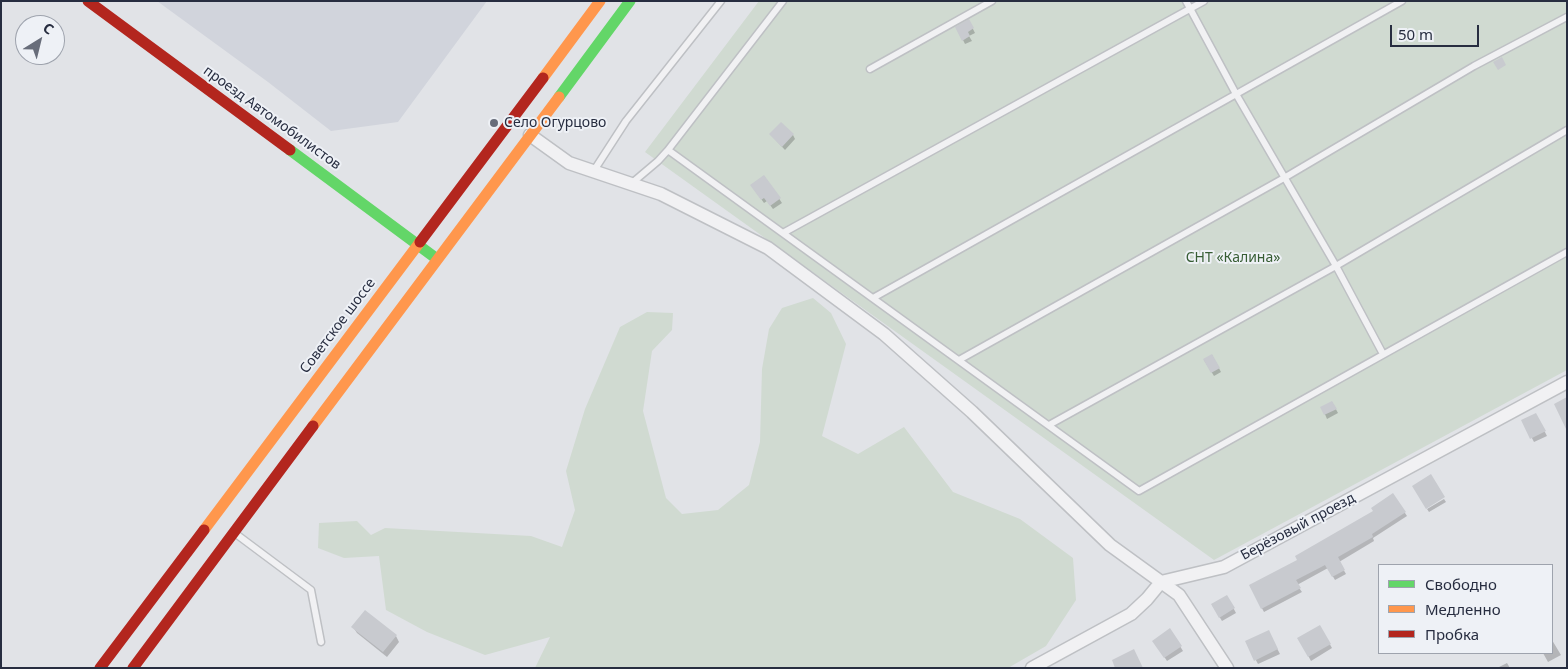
<!DOCTYPE html>
<meta charset="utf-8">
<style>
body{margin:0}
#map{position:relative;width:1568px;height:669px;overflow:hidden;background:#e1e3e7;font-family:"Noto Sans",sans-serif}
canvas{display:block}
.frame{position:absolute;inset:0;border:2px solid #272d40;pointer-events:none}
.legend{position:absolute;left:1378px;top:564px;width:175px;height:90px;box-sizing:border-box;background:#eef1f6;border:1px solid #9ea3ad;margin:0;padding:6px 9px;list-style:none;font-size:15px;color:#272d40}
.legend li{display:flex;align-items:center;gap:10px;height:25px}
.legend b{width:25px;border:1px solid #9ea3ad}
.north{position:absolute;left:15px;top:15px;width:50px;height:50px;box-sizing:border-box;background:#eef1f6;border:1px solid #9ea3ad;border-radius:50%;rotate:36deg;font-size:14px;font-weight:700;line-height:20px;text-align:center;color:#272d40}
.north::after{content:'';display:block;margin:auto;width:18px;height:22px;background:#686d7a;clip-path:polygon(50% 0,100% 100%,50% 72%,0 100%)}
.scale{position:absolute;left:1390px;top:25px;width:89px;height:22px;box-sizing:border-box;border:2px solid #272d40;border-top:0;padding-left:6px;font-size:15px;line-height:18px;white-space:nowrap;color:#272d40;-webkit-text-stroke:4px #eef1f6;paint-order:stroke}
</style>
<div id="map">
<canvas width="1568" height="669"></canvas>
<div class="frame"></div>
<ul class="legend">
<li><b style="height:6px;background:#63d668"></b>Свободно</li>
<li><b style="height:6px;background:#ff974d"></b>Медленно</li>
<li><b style="height:6px;background:#b3261e"></b>Пробка</li>
</ul>
<div class="north">С</div>
<div class="scale">50 m</div>
</div>
<script>
const ctx = document.querySelector('canvas').getContext('2d');
ctx.lineJoin = 'round';
function paint(path, color) {
  ctx.fillStyle = color;
  ctx.fill(path, 'evenodd');
}
function shape(rows) {
  const path = new Path2D();
  for (const r of rows) {
    path.moveTo(r[0], r[1]);
    for (let i = 2; i < r.length; i += 2) path.lineTo(r[i], r[i + 1]);
  }
  return path;
}
function stroke(path, color, width, dash) {
  ctx.strokeStyle = color;
  ctx.lineWidth = width;
  ctx.lineCap = dash ? 'butt' : 'round';
  ctx.setLineDash(dash || []);
  ctx.stroke(path);
}
function write(font, color, halo, rows, align = 'center') {
  ctx.font = font + ' "Noto Sans",sans-serif';
  ctx.lineWidth = 4;
  ctx.setLineDash([]);
  ctx.textBaseline = 'middle';
  ctx.strokeStyle = halo;
  ctx.fillStyle = color;
  for (const [text, x, y, turn = 0] of rows) {
    ctx.save();
    ctx.translate(x, y);
    ctx.rotate((+turn || 0) * Math.PI / 180);
    ctx.textAlign = isNaN(turn) ? turn : align;
    if (halo) ctx.strokeText(text, 0, 0);
    ctx.fillText(text, 0, 0);
    ctx.restore();
  }
}
const built = shape([
 [157,1,487,1,398,122,331,131,268,82]
]);
const green = shape([
 [759,1,1567,1,1567,370,1214,560,645,152],
 [813,298,831,313,846,344,822,436,858,454,904,427,953,492,1020,519,1073,558,1076,600,1046,646,1008,668,535,668,550,637,485,655,427,632,386,610,379,556,344,558,318,548,319,523,357,521,371,535,385,528,531,536,562,547,575,510,566,471,585,409,620,327,647,312,673,313,672,330,652,351,643,411,666,498,682,514,718,510,749,485,760,442,762,369,769,329,782,308]
]);
const shadow = shape([
 [969,21,975,33,969,36,972,41,965,44,957,28],
 [771,135,793,135,795,139,785,150],
 [764,176,782,203,773,209,767,201,764,203,754,189],
 [1212,355,1221,372,1214,376,1204,360],
 [1332,402,1338,413,1327,419,1322,407],
 [1536,415,1547,436,1534,442,1523,421],
 [1393,495,1407,516,1373,538,1374,541,1339,562,1346,574,1335,580,1328,568,1297,585,1302,592,1264,612,1250,586,1299,560,1375,512],
 [1444,499,1446,502,1429,512,1427,509],
 [1227,596,1236,613,1222,621,1212,605],
 [353,627,396,636,399,642,387,657,357,633],
 [1320,627,1332,648,1311,661,1299,639],
 [1170,630,1183,651,1167,661,1154,641],
 [1270,635,1280,654,1258,664,1246,642],
 [1552,640,1561,655,1548,662,1543,653,1552,653],
 [1507,663,1510,668,1497,668]
]);
const building = shape([
 [969,19,974,28,968,32,970,36,962,41,955,27],
 [1502,57,1506,65,1498,70,1493,62],
 [781,122,794,134,782,147,769,134],
 [764,175,781,198,770,206,764,198,761,200,750,185],
 [1212,354,1220,368,1211,373,1203,359],
 [1567,397,1567,431,1554,404],
 [1332,401,1337,409,1324,415,1320,407],
 [1536,413,1546,431,1530,439,1521,420],
 [1431,474,1445,497,1426,509,1412,486],
 [1393,493,1406,512,1372,534,1373,537,1338,557,1345,570,1332,577,1325,565,1296,580,1301,588,1261,609,1249,585,1297,560,1295,556,1373,511,1371,508],
 [1227,595,1235,608,1219,618,1211,604],
 [365,610,397,635,383,652,351,627],
 [1320,625,1331,644,1308,657,1297,638],
 [1170,628,1182,646,1164,658,1152,641],
 [1269,630,1278,649,1254,661,1245,641],
 [1134,649,1143,668,1115,668,1112,660]
]);
const lane = shape([
 [1186,1,1236,94,1336,266,1383,354],
 [870,69,992,1],
 [668,150,783,1],
 [593,172,626,121,721,1],
 [632,183,658,161,668,150,1139,491,1567,252],
 [783,233,1204,1],
 [873,298,1402,1],
 [959,360,1284,178,1474,66,1567,17],
 [1049,425,1336,266,1567,130],
 [236,534,311,590,321,642]
]);
const street = shape([
 [530,135,569,163,661,194,768,248,884,334,972,412,1110,545,1179,595,1227,668],
 [1032,668,1131,614,1147,599,1161,582,1224,567,1567,382]
]);
const fast = shape([
 [559,97,630,1],
 [290,150,437,259]
]);
const slow = shape([
 [543,78,600,1],
 [313,426,559,97],
 [204,530,420,242]
]);
const jam = shape([
 [88,1,290,150],
 [420,242,543,78],
 [100,668,204,530],
 [133,668,313,426]
]);
const markers = [
 [494,123,5,"#686d7a"]
];
const streetNames = [
 ["проезд Автомобилистов",272,118,36],
 ["Советское шоссе",338,326,-53],
 ["Берёзовый проезд",1298,527,-28]
];
const poiNames = [
 ["Село Огурцово",504,123]
];
const parkNames = [
 ["СНТ «Калина»",1233,258]
];
paint(built, '#d1d4dc');
paint(green, '#d0dad1');
paint(shadow, '#0003');
paint(building, '#c8cacf');
stroke(lane, '#bec0c4', 9);
stroke(street, '#bec0c4', 15);
stroke(lane, '#f1f1f3', 6);
stroke(street, '#f1f1f3', 12);
stroke(fast, '#63d668', 11);
stroke(slow, '#ff974d', 11);
stroke(jam, '#b3261e', 11);
for (const [x, y, r, color] of markers) {
  const dot = new Path2D();
  dot.arc(x, y, r, 0, 2 * Math.PI);
  ctx.fillStyle = color;
  ctx.fill(dot);
  stroke(dot, '#eef1f6', 2);
}
write('14px', '#272d40', '#eef1f6', streetNames);
write('14px', '#272d40', '#eef1f6', poiNames, 'left');
write('14px', '#375d34', '#eef1f6', parkNames);
</script>
